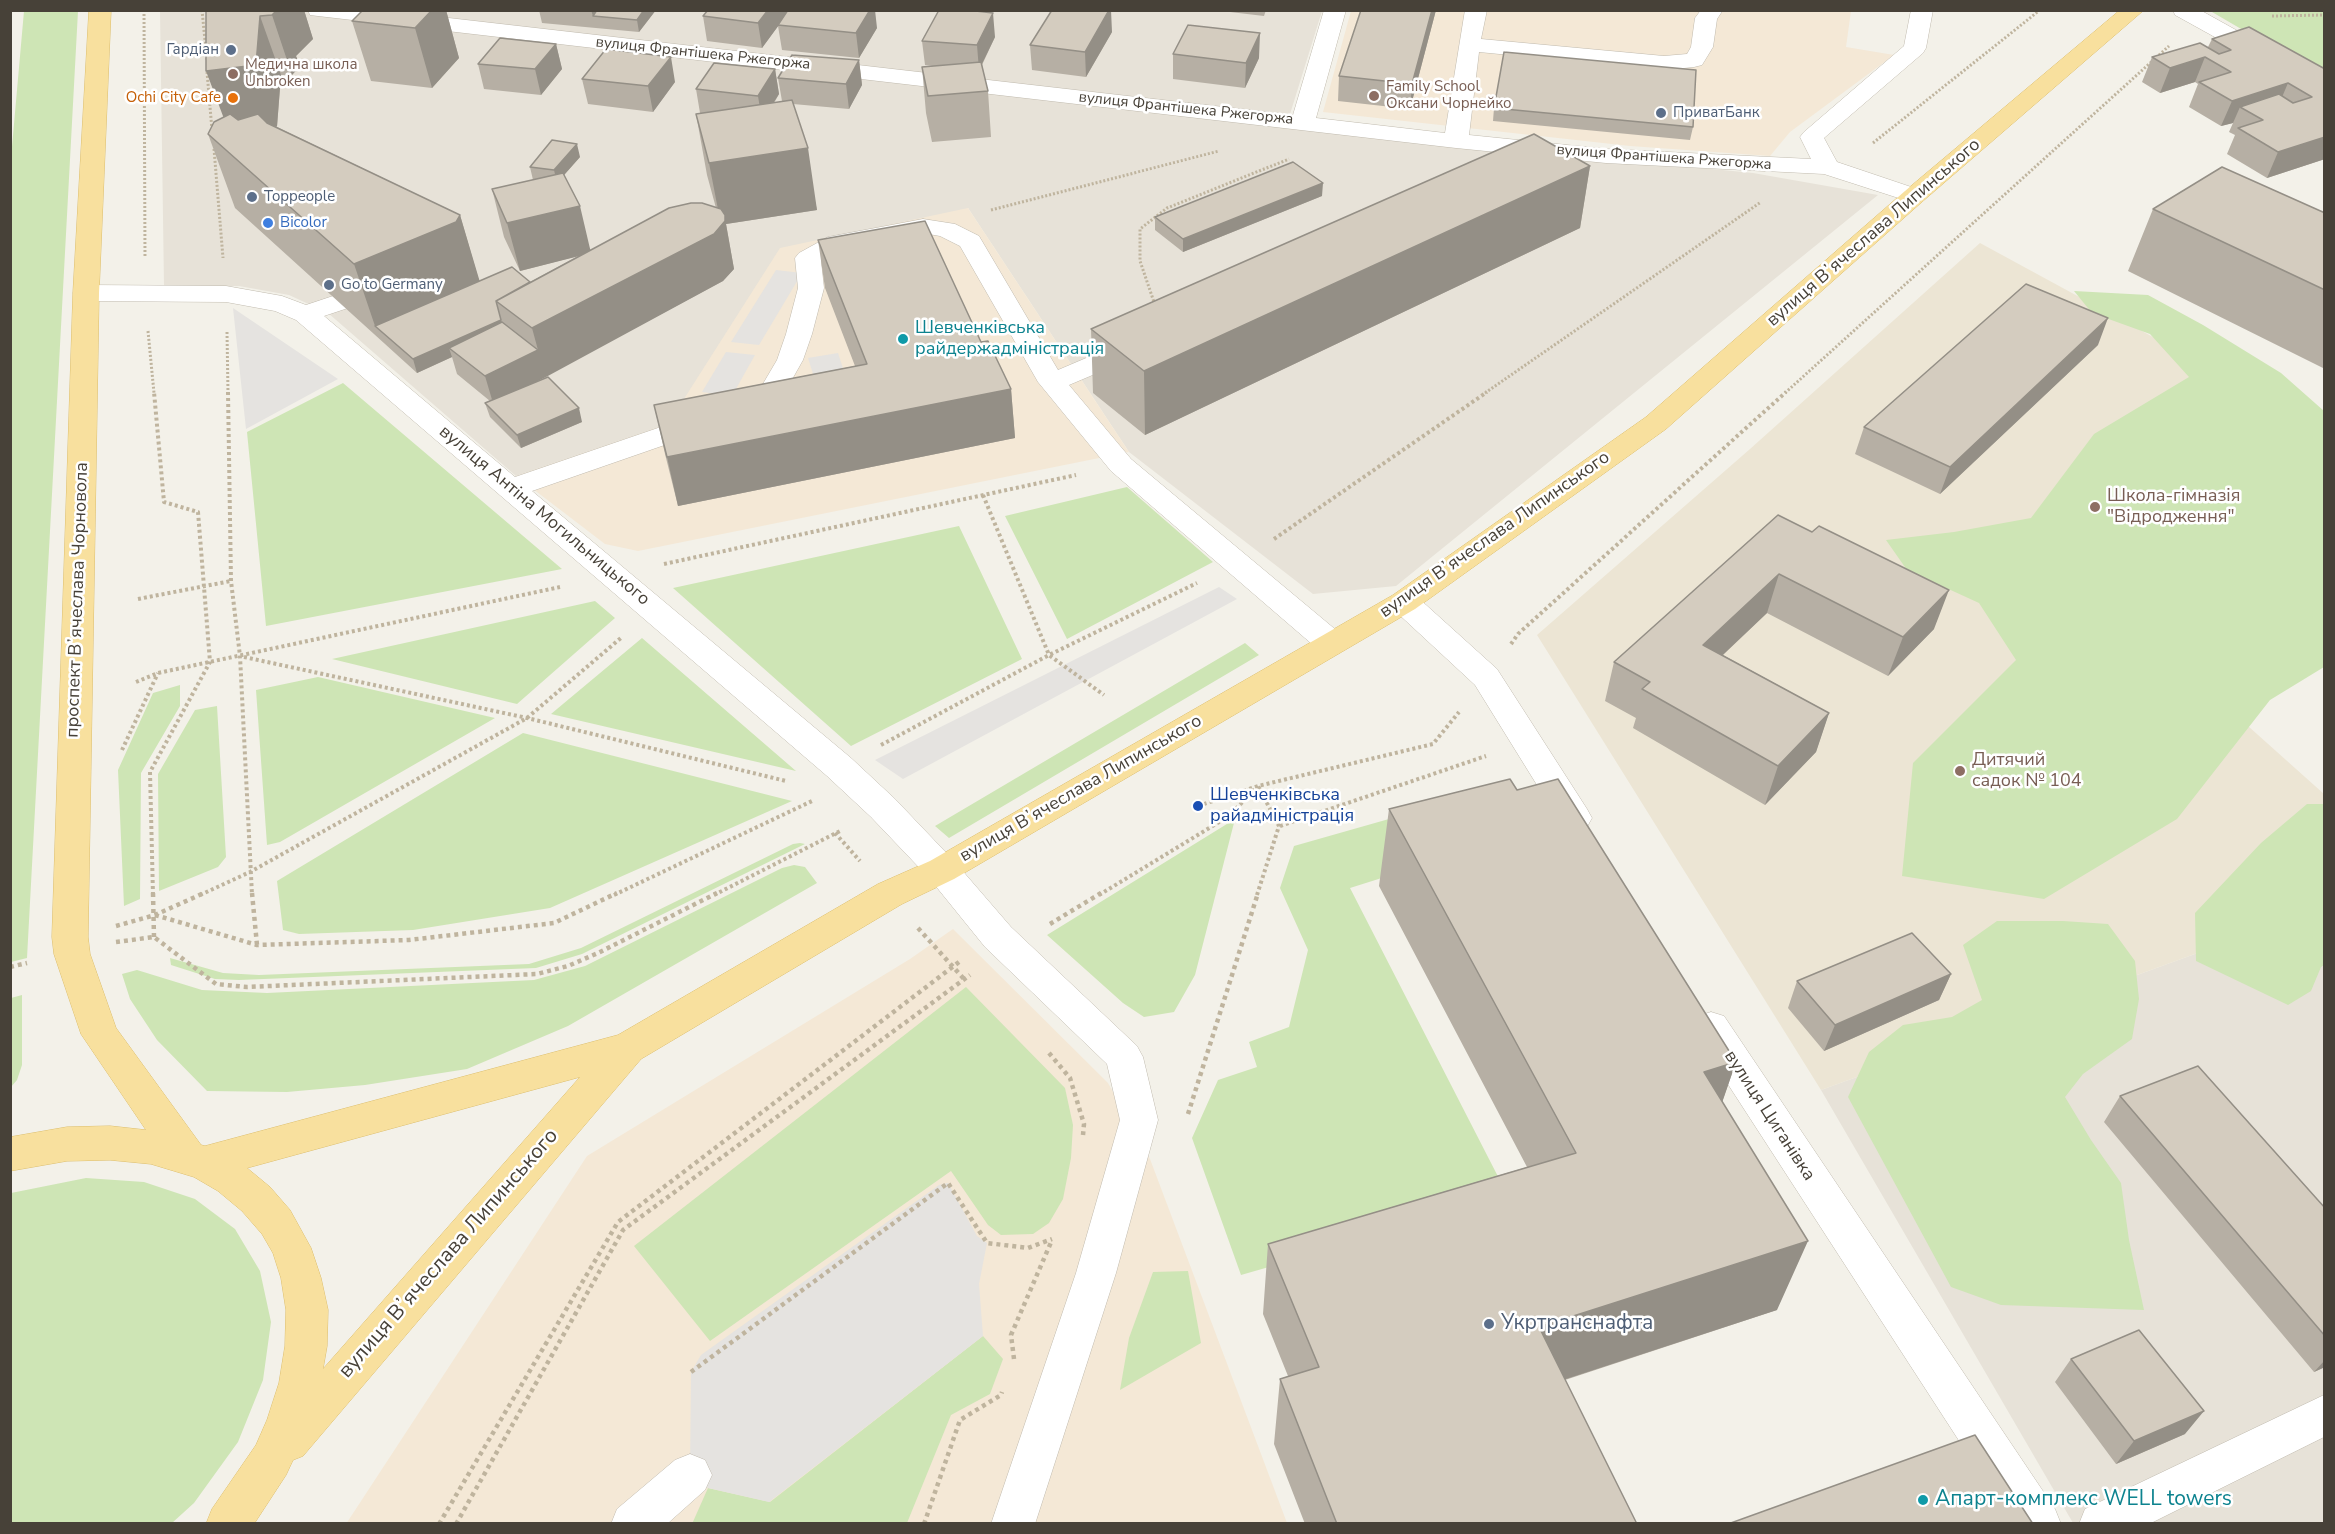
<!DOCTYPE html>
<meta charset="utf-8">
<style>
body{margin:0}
#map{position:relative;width:2335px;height:1534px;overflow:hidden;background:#f3f1e9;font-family:"Nunito Sans",sans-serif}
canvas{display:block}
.frame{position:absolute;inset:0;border:12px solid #474138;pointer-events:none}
</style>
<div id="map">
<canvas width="2335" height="1534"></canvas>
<div class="frame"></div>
</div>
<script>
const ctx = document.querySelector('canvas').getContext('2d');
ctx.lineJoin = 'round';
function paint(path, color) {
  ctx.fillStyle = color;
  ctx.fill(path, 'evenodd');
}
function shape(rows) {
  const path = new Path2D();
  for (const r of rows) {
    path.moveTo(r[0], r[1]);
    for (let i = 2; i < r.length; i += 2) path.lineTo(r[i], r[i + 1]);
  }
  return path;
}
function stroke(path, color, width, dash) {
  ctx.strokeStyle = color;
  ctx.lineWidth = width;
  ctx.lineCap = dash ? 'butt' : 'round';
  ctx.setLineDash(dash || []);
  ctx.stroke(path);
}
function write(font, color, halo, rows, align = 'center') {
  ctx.font = font + ' "Nunito Sans",sans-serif';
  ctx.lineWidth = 5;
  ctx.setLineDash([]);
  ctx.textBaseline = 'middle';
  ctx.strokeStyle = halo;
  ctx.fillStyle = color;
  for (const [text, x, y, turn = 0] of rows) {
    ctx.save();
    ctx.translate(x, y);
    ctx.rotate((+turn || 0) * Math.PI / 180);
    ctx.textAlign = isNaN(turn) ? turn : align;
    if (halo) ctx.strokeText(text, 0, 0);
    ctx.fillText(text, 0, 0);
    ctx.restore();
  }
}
const residential = shape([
 [160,11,1322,11,1286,127,1753,173,1878,195,1396,586,1313,594,1129,452,968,208,668,424,516,476,328,313,289,295,239,286,164,286],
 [2324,907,2324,1523,2073,1523,1821,1090]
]);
const commercial = shape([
 [1351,11,1851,11,1846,47,1894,55,1790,132,1770,156,1630,146,1323,112],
 [968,208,1129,452,638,551,605,544,516,476,668,424,780,248],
 [953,929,1108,1083,1150,1159,1287,1523,346,1524,587,1156,910,959]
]);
const education = shape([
 [1980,243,2324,430,2172,658,2324,794,2324,907,1821,1090,1537,635,1750,449]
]);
const green = shape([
 [2213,10,2324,11,2324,81,2291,58,2212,12],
 [24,11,78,11,27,958,11,962,10,169],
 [2074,291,2148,295,2203,325,2281,373,2324,411,2324,667,2270,700,2177,819,2044,899,1902,876,1913,763,2016,660,1979,603,1907,570,1886,540,1954,532,2031,518,2094,434,2189,377,2150,334,2092,313],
 [343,383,562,569,266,626,247,432],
 [1127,487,1213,562,1067,639,1005,516],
 [959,526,1022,659,851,746,673,588],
 [595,601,615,618,517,704,332,659],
 [642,638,796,771,551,714],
 [1245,643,1259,655,949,838,935,826],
 [318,677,495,718,280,842,267,845,256,690],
 [180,685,180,706,141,773,140,899,124,906,118,770,153,693],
 [217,706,226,857,218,867,159,891,158,774,195,710],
 [523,733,792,801,550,908,413,930,299,934,283,930,277,881],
 [2307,804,2324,804,2324,965,2321,967,2311,991,2288,1005,2196,961,2195,913,2261,843],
 [1396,817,1461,853,1350,888,1509,1198,1241,1275,1192,1138,1218,1080,1257,1067,1249,1042,1289,1027,1308,950,1280,888,1294,846],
 [1235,819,1195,975,1174,1012,1144,1017,1123,1003,1047,935],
 [800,843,805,844,582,954,536,968,239,980,215,979,171,965,170,958,223,973,259,975,529,964,581,948,793,844],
 [794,865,805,867,817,883,568,1026,467,1069,365,1085,287,1092,207,1091,157,1040,130,999,122,974,137,970,202,990,267,993,534,980,585,966,782,868],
 [1997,921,2063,921,2108,924,2135,961,2139,999,2132,1039,2083,1074,2065,1097,2091,1140,2121,1183,2129,1240,2144,1310,2001,1305,1951,1287,1848,1097,1869,1052,1903,1025,1952,1017,1982,1000,1963,945],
 [966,987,1065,1088,1073,1125,1071,1158,1063,1199,1049,1223,1033,1234,1001,1235,988,1225,951,1171,710,1341,634,1246],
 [22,995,22,1065,17,1080,11,1087,11,998],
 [86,1178,144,1182,195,1199,235,1229,260,1271,271,1322,263,1380,238,1442,194,1503,172,1523,11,1523,11,1193],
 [1188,1271,1201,1343,1120,1390,1129,1338,1153,1272],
 [983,1336,1003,1359,990,1394,951,1415,907,1523,692,1524,708,1488,770,1502]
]);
const parking = shape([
 [776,270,802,273,759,345,731,342],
 [233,308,338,379,246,429],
 [726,352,755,355,732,396,702,392],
 [838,353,851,393,821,399,808,358],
 [1219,587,1237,599,903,779,875,760],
 [948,1183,977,1236,987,1243,979,1284,983,1336,769,1502,708,1488,690,1475,691,1372,701,1355,939,1185]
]);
const pathFar2 = shape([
 [144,10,145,258],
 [202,10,207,61],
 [2272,16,2324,15],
 [207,72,212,130],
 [1873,143,2040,10],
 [214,149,223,258],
 [991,210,1219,151],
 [1155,305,1140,261,1140,229,1167,208,1289,159],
 [148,331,154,393],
 [227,332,228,393],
 [1485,393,1761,202],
 [1785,393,2169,46]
]);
const pathFar1 = shape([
 [228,392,231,581,240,656,252,895],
 [983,495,1049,655,1104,695],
 [1274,539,1487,392],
 [664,564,1076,475],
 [138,599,231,581],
 [1511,644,1518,634,1786,392],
 [244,657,527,718,786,781],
 [136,682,158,673,560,587],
 [881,745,1049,655,1197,583],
 [122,750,158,673],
 [1198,806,1258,786,1433,744,1459,712],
 [1280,826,1486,756],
 [835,833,860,861],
 [153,895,150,772,210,662,198,512,164,502,154,392],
 [200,895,250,872,527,718,622,637],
 [614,895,812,801],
 [714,895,842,830],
 [1099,895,1229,816,1258,786],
 [1257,895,1279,826,1258,786]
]);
const path = shape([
 [153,893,154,937],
 [252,893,257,945],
 [155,915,257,945,409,940,554,923,617,893],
 [1050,924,1101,893],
 [116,926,155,915,204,893],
 [918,928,964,979],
 [116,942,154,937,216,984,247,987,537,974,568,966,598,953,717,893],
 [10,967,27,963],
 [1049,1053,1070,1078,1084,1124,1083,1135],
 [1188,1114,1258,893],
 [1014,1359,1011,1335,1052,1240],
 [691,1372,948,1183,987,1243,1028,1248,1052,1239],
 [439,1524,618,1222,959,962],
 [456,1524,623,1230,970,975],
 [924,1524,960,1420,1001,1395,1002,1392]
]);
const minor = shape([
 [308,10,379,10,1293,115,1324,10,1346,10,1316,118,1445,133,1465,10,1487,10,1481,39,1664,56,1687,54,1691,47,1695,18,1701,10,1723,10,1717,19,1713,47,1702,65,1694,67,1664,70,1479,52,1469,135,1606,149,1811,159,1800,137,1804,132,1904,46,1911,10,1933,10,1926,48,1923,53,1824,138,1837,162,1923,191,1926,196,1923,201,1914,203,1824,174,1606,163,1456,148,318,16,310,15,308,10],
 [2173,10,2200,10,2324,79,2324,95,2316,93,2175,15,2173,10],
 [923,219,955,224,979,236,1058,370,1124,342,1133,340,1142,342,1146,348,1142,354,1069,385,1131,459,1342,635,1347,643,1342,651,1331,654,1320,651,1111,471,1038,382,960,246,940,236,923,233,844,248,821,261,824,288,812,334,803,360,777,406,532,491,851,758,895,799,954,861,1011,927,1137,1046,1143,1057,1158,1120,1116,1273,1035,1524,991,1524,1076,1273,1120,1120,1107,1064,985,947,930,879,871,817,827,776,296,320,275,311,226,302,86,301,77,298,73,293,77,288,86,285,226,286,282,296,306,305,339,294,348,296,352,302,348,308,324,316,515,477,757,394,777,360,786,334,798,288,795,258,799,253,828,237,923,219],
 [1404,592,1415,595,1497,669,1587,809,1592,818,1587,827,1575,831,1563,827,1475,685,1393,609,1389,602,1393,595,1404,592],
 [1711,1012,1724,1016,2055,1509,2061,1524,2013,1524,1698,1038,1693,1027,1698,1016,1711,1012],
 [2324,1395,2324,1437,2149,1524,2079,1524,2085,1509,2324,1395],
 [690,1454,705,1460,712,1475,705,1490,667,1524,611,1524,617,1509,675,1460,690,1454]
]);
const major = shape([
 [89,10,111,10,99,293,88,937,90,954,116,1028,201,1145,205,1146,618,1035,878,884,930,861,1393,595,1646,417,1905,191,2120,10,2144,10,1923,201,1666,429,1415,609,954,879,902,904,641,1059,303,1456,293,1460,286,1475,254,1524,206,1524,212,1509,256,1445,267,1420,279,1383,285,1346,286,1310,281,1278,273,1253,262,1234,242,1211,218,1191,194,1177,151,1164,110,1160,67,1161,10,1171,10,1137,67,1127,110,1126,146,1130,81,1034,54,954,52,937,73,293,89,10],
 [580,1077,323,1369,327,1346,328,1310,321,1278,311,1248,290,1210,270,1187,247,1168,580,1077]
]);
const wall = shape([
 [206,10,304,10,313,39,296,56,300,66,292,75,281,75,277,127,460,215,479,281,530,282,578,256,520,271,504,237,492,189,533,180,530,167,580,157,564,175,590,250,716,208,707,175,696,114,700,113,696,89,775,69,779,94,774,103,782,101,778,78,859,60,862,85,849,109,793,104,817,210,726,224,734,269,723,281,530,384,582,422,521,448,490,417,485,403,490,401,457,374,452,357,417,373,235,208,208,134,224,117],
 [363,10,446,10,459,58,432,88,371,81,352,21],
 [539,10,656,10,639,32,542,23],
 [1213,10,1266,10,1264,16],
 [1436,10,1410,109,1338,101,1339,76],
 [703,16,877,28,859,58,782,50,778,26,762,48,707,41],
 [1112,32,1086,77,1032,70,1030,45],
 [995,37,982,65,988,91,991,137,932,142,926,113,922,67,933,66,925,65,922,41],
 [2212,39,2325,69,2325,159,2267,178,2227,154,2235,135,2229,132,2233,123,2221,126,2189,107,2198,84,2195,82,2160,93,2142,82,2152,57,2208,47],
 [556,44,562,69,541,95,484,89,478,64],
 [1173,54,1259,58,1245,88,1173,79],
 [582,79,675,82,653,112,588,104],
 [1494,108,1693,127,1690,140,1493,121],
 [1590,166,1580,228,1145,435,1093,393,1091,329],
 [1322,196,1183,252,1155,230,1155,217],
 [2153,209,2325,213,2325,369,2128,271],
 [818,240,981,342,1011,389,1015,438,678,506,665,454,654,405,855,366,825,288],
 [2098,345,1940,494,1855,454,1864,427],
 [1812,532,1934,629,1888,676,1767,613,1723,655,1829,713,1816,752,1765,805,1633,728,1636,718,1605,701,1614,662],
 [1517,790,1736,1062,1722,1102,1777,1310,1565,1380,1637,1524,1305,1524,1274,1444,1280,1379,1288,1376,1263,1314,1268,1244,1527,1167,1379,886,1389,809],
 [1951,974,1939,1000,1824,1051,1788,1008,1797,981],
 [2120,1096,2325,1208,2325,1367,2314,1372,2104,1122],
 [2071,1359,2185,1434,2116,1464,2055,1382]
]);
const shadedWall = shape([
 [277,10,304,10,313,39,296,56,300,66,292,75,272,15],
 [432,10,446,10,459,58,432,88,415,28],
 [591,10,610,10,593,16],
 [644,10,656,10,639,32,637,20],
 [768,10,790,10,762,48,758,23],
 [870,10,875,10,877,28,859,58,856,33],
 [1109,10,1111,10,1112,32,1086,77,1085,52],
 [1432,10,1436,10,1410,109,1412,84],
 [993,13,995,37,979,70,977,45],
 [260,16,281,75,277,126,276,126,285,150,229,132,206,71],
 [1260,33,1259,58,1245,88,1246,63],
 [556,44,562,69,541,95,535,69],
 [671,57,675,82,653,112,648,86],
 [2205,57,2195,82,2160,93,2170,68],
 [859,60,862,85,849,109,846,84],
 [775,69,779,94,762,121,758,96],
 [2288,83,2277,109,2240,107,2233,123,2221,126,2232,101],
 [2325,137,2325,159,2267,178,2278,152],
 [577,144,580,157,557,183,554,170],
 [808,148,817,210,726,224,734,269,723,281,546,377,493,403,485,376,538,350,532,328,721,225,709,163],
 [1590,166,1580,228,1145,435,1144,371],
 [1323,183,1322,196,1183,252,1183,239],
 [580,206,591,253,520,271,507,223],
 [460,215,482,289,375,326,354,264],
 [2108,318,2098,345,1940,494,1950,467],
 [501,320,505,333,449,348,452,357,417,373,413,359],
 [1011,389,1015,438,678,506,667,457],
 [579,408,582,422,521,448,517,435],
 [1779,574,1767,613,1693,683,1703,645],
 [1949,590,1934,629,1888,676,1903,637],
 [1829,713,1816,752,1765,805,1778,766],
 [1951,974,1939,1000,1824,1051,1835,1025],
 [1736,1062,1711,1135,1704,1072],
 [1808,1241,1777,1310,1520,1394,1539,1327],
 [2325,1360,2325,1367,2314,1372],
 [2204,1411,2185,1434,2116,1464,2134,1441]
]);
const building = shape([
 [206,10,277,10,272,15,260,16,256,65,206,71,206,10],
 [363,10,432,10,415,28,352,21,363,10],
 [597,10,644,10,637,20,593,16,597,10],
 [708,10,768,10,758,23,703,16,708,10],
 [788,10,870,10,856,33,778,25,788,10],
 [939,10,967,10,993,13,977,45,922,41,939,10],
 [1052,10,1109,10,1085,52,1030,45,1052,10],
 [1361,10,1432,10,1412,84,1339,76,1361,10],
 [1188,25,1260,33,1246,63,1173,54,1188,25],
 [2249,27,2325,69,2325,137,2278,152,2238,128,2263,120,2240,107,2279,94,2293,103,2312,97,2288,83,2232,101,2199,82,2231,72,2205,57,2170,68,2152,57,2200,43,2219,54,2231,50,2212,39,2249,27],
 [500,38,556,44,535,69,478,64,500,38],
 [606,49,671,57,648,86,582,79,606,49],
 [1504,52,1696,70,1693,127,1494,108,1504,52],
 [792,55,859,60,846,84,778,78,792,55],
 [981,62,988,91,928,96,922,67,981,62],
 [714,63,775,69,758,96,696,89,714,63],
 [792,100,808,148,709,163,696,114,792,100],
 [230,114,238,120,258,114,267,123,460,215,456,222,354,264,208,134,214,122,230,114],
 [1534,134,1590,166,1144,371,1091,329,1534,134],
 [552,140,577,144,554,170,530,167,552,140],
 [1293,162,1323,183,1183,239,1155,217,1293,162],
 [2222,167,2325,213,2325,290,2153,209,2222,167],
 [563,173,580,206,507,223,492,189,563,173],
 [691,203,702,203,721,209,725,215,725,221,714,234,532,328,496,301,669,208,691,203],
 [925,221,981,342,988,341,1011,389,667,457,654,405,867,364,818,240,925,221],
 [512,267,530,282,496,301,501,320,413,359,375,326,512,267],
 [2026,284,2108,318,1950,467,1864,427,2026,284],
 [502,322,538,350,485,376,449,348,502,322],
 [548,377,579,408,517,435,485,403,548,377],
 [1778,515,1812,532,1819,526,1949,590,1903,637,1779,574,1703,645,1829,713,1778,766,1642,689,1650,682,1614,662,1778,515],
 [1510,779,1517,790,1558,779,1736,1062,1704,1072,1808,1241,1539,1327,1637,1524,1337,1524,1280,1379,1319,1367,1268,1244,1576,1153,1389,809,1510,779],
 [1912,933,1951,974,1835,1025,1797,981,1912,933],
 [2198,1066,2325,1208,2325,1336,2120,1096,2198,1066],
 [2139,1330,2204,1411,2134,1441,2071,1359,2139,1330],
 [1975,1435,2033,1524,1728,1524,1975,1435]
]);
const markers = [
 [231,50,6,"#5c6f8a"],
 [233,74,6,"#8d6e63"],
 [1374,96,6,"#8d6e63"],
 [233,98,6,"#e8710a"],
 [1661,113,6,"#5c6f8a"],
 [252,197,6,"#5c6f8a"],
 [268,223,6,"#3f7fe0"],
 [329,285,6,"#5c6f8a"],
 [903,339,6,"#0f9aa8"],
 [2095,507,6,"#8d6e63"],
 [1960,771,6,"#8d6e63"],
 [1198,806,6,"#1a4fb4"],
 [1489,1324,6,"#5c6f8a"],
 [1923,1500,6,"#0f9aa8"]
];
const farServicenames = [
 ["Гардіан",219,50,"right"],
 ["ПриватБанк",1673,113],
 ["Toppeople",264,197],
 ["Go to Germany",341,285]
];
const farStreetnames = [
 ["вулиця Франтішека Ржегоржа",703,54,6],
 ["вулиця Франтішека Ржегоржа",1186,109,6],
 ["вулиця Франтішека Ржегоржа",1664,158,4]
];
const farEducationnames = [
 ["Медична школа",245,65],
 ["Unbroken",245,82],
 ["Family School",1386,87],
 ["Оксани Чорнейко",1386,104]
];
const farFoodnames = [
 ["Ochi City Cafe",221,98]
];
const farShopnames = [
 ["Bicolor",280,223]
];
const streetNames = [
 ["вулиця Вʼячеслава Липинського",1874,233,-41],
 ["вулиця Антіна Могильницького",544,516,40],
 ["вулиця Вʼячеслава Липинського",1495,535,-35],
 ["проспект Вʼячеслава Чорновола",78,600,-88],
 ["вулиця Вʼячеслава Липинського",1081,789,-30],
 ["вулиця Циганівка",1769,1116,57]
];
const cultureNames = [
 ["Шевченківська",915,329],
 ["райдержадміністрація",915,350]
];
const educationNames = [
 ["Школа-гімназія",2107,497],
 ["\"Відродження\"",2107,518],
 ["Дитячий",1972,761],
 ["садок № 104",1972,782]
];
const transitNames = [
 ["Шевченківська",1210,796],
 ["райадміністрація",1210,817]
];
const nearStreetnames = [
 ["вулиця Вʼячеслава Липинського",449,1254,-49]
];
const nearServicenames = [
 ["Укртранснафта",1501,1324]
];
const nearCulturenames = [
 ["Апарт-комплекс WELL towers",1935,1500]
];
paint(residential, '#e7e2d8');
paint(commercial, '#f4e8d6');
paint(education, '#ece5d4');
paint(green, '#cee5b5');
paint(parking, '#e5e3e0');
stroke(minor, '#c1bbaf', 1);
stroke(major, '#dcbe6e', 1);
stroke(pathFar2, '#bfb49e', 3, [2, 2]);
stroke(pathFar1, '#bfb49e', 4, [3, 3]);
stroke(path, '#bfb49e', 4.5, [4, 4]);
paint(minor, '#fff');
paint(major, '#f8e09e');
paint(wall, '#b6afa4');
paint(shadedWall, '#948f86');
paint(building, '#d4ccbf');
stroke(building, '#948f86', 1.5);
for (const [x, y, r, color] of markers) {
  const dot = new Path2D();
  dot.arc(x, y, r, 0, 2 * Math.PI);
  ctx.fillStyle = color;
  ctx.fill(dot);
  stroke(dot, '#fff', 2);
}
write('15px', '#4e5e75', '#fff', farServicenames, 'left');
write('15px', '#474138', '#fff', farStreetnames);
write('15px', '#785e54', '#fff', farEducationnames, 'left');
write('15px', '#c56008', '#fff', farFoodnames, 'right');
write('15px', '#366cbe', '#fff', farShopnames, 'left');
write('18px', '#474138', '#fff', streetNames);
write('18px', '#0d838f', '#fff', cultureNames, 'left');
write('18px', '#785e54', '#fff', educationNames, 'left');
write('18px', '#164399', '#fff', transitNames, 'left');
write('21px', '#474138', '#fff', nearStreetnames);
write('21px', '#4e5e75', '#fff', nearServicenames, 'left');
write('21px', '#0d838f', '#fff', nearCulturenames, 'left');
</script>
